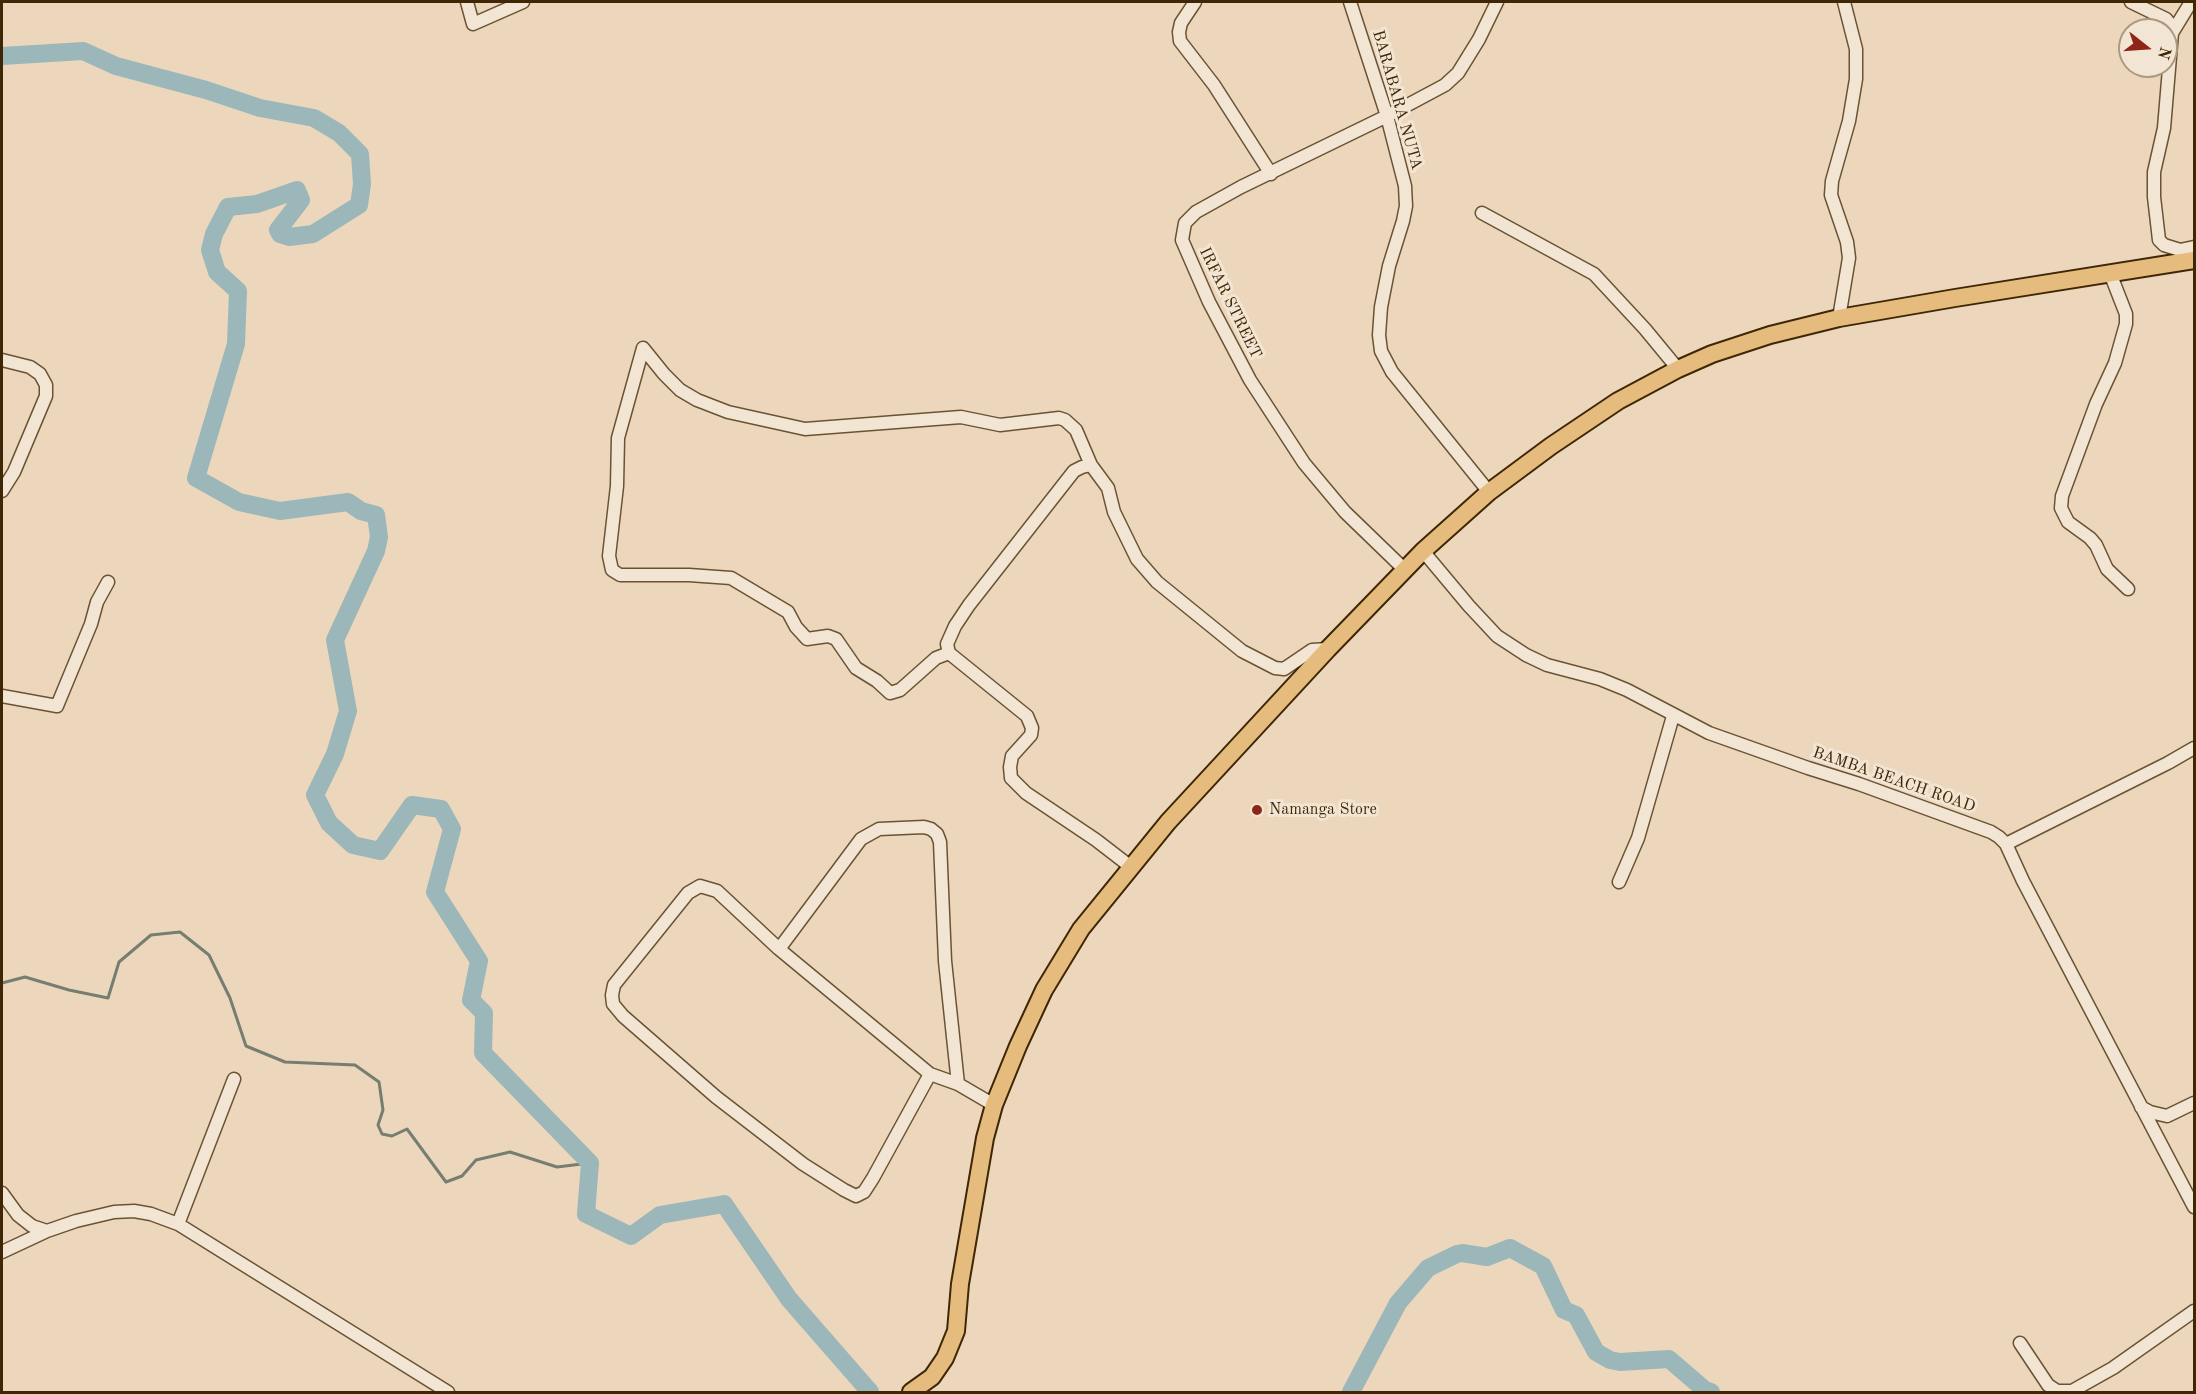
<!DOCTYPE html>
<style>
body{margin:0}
#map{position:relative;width:2196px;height:1394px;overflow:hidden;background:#ecd7bc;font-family:"Old Standard TT",serif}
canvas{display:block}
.frame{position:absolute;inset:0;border:3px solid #3f2705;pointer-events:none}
.north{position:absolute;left:2118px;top:18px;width:60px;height:60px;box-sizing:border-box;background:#f3e5d3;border:2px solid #ab9981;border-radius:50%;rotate:107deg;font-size:16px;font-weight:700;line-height:24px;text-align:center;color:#3f2705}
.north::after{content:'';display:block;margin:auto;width:21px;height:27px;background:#8f2418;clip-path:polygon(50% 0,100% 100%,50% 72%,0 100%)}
</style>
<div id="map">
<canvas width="2196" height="1394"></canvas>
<div class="frame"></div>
<div class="north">N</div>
</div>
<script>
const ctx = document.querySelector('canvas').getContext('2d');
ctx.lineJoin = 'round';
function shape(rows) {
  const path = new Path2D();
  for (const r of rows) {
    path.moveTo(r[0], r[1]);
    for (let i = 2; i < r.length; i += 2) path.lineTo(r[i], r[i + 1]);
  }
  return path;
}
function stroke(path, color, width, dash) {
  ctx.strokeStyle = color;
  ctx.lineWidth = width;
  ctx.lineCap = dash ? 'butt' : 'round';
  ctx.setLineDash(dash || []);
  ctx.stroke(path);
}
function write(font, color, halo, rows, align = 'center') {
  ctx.font = font + ' "Old Standard TT",serif';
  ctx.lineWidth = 6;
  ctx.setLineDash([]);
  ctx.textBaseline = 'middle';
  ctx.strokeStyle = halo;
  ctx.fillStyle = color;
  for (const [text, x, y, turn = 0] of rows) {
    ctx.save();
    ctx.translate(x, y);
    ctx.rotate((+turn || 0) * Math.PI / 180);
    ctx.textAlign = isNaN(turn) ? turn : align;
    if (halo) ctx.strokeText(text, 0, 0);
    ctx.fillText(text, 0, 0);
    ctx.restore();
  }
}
const stream = shape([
 [2,983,25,977,69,990,108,998,119,962,151,935,180,932,209,955,230,998,246,1046,285,1062,355,1065,379,1082,383,1110,378,1125,382,1134,392,1136,407,1129,446,1182,462,1176,476,1160,510,1152,557,1167,590,1163]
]);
const river = shape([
 [2,56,83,51,116,66,206,90,260,108,314,118,339,133,360,154,362,184,359,205,313,234,289,237,280,234,278,230,301,200,297,190,257,204,228,207,214,234,210,250,217,272,238,291,236,344,196,478,239,502,280,511,348,502,361,511,376,515,379,537,376,551,335,640,348,711,335,754,315,795,329,823,353,845,380,851,412,805,441,809,452,829,435,892,479,961,471,1000,484,1013,483,1053,590,1163,586,1214,631,1236,660,1215,724,1204,789,1299,870,1392],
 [1351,1392,1398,1303,1428,1268,1457,1254,1462,1253,1487,1257,1510,1248,1543,1266,1564,1310,1576,1315,1596,1352,1610,1360,1620,1362,1669,1359,1705,1390,1711,1392]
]);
const minor = shape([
 [467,2,473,24,523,2],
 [1195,2,1181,23,1179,32,1180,41,1214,85,1271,174],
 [1350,2,1387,116,1405,186,1406,206,1403,221,1389,266,1381,307,1379,335,1381,351,1392,372,1489,492],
 [2131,2,2166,19,2170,24,2172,33,2164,128,2154,172,2154,197,2159,240,2164,245,2180,250,2194,247],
 [2172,33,2191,2],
 [1482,213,1594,274,1645,329,1678,369],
 [2110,273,2126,314,2126,324,2115,363,2096,404,2062,496,2061,508,2068,522,2090,538,2096,545,2107,569,2128,589],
 [1839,318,1849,258,1847,242,1831,195,1832,181,1849,121,1856,79,1856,49,1844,2],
 [643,348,664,374,680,390,697,400,728,412,805,429,961,417,1000,425,1059,418,1065,420,1076,430,1091,465,1108,488,1114,512,1137,559,1157,582,1242,651,1275,668,1284,669,1312,650,1328,649],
 [643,348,618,438,617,486,609,556,612,570,620,575,689,575,731,578,788,612,796,627,807,639,828,636,836,639,856,668,877,681,890,693,900,690,936,658,949,653],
 [2,360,30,367,40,374,46,385,46,396,14,472,2,491],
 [1091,465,1082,467,1074,471,969,605,955,626,947,644,949,653,1027,716,1032,728,1031,735,1012,756,1010,767,1011,778,1026,793,1096,840,1131,867],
 [1423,551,1469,606,1497,636,1526,655,1547,665,1600,679,1627,690,1709,733,1808,768,1859,784,1991,832,1999,837,2006,844,2023,881,2194,1207],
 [1405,570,1345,512,1304,463,1250,380,1209,302,1182,240,1185,223,1196,212,1241,187,1387,116,1445,85,1458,73,1479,39,1497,2],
 [2,696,57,706,91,624,97,602,108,582],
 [2006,844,2168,763,2194,748],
 [1619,882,1638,838,1673,716],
 [779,949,861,839,879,829,924,827,931,829,937,834,940,842,945,961,958,1084],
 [930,1074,873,1178,864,1192,856,1196,844,1190,803,1164,716,1097,623,1016,613,1004,612,995,614,985,688,893,700,886,717,891,779,949,930,1074,958,1084,994,1105],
 [2141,1107,2150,1112,2167,1116,2194,1103],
 [2,1193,18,1215,32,1226,47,1231,76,1221,114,1212,134,1211,151,1214,178,1224,448,1392],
 [178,1224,234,1079],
 [2,1252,47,1231],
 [2020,1343,2048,1385,2057,1391,2072,1391,2113,1368,2194,1311]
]);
const major = shape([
 [911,1392,932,1377,945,1358,956,1331,960,1284,985,1138,994,1105,1018,1046,1044,990,1081,929,1168,822,1328,649,1423,551,1489,492,1551,446,1618,401,1678,369,1712,354,1770,335,1839,318,1955,298,2194,260]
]);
const markers = [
 [1257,810,6,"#8f2418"]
];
const streetNames = [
 ["BARABARA NUTA",1397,100,74],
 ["IRFAR STREET",1230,303,64],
 ["BAMBA BEACH ROAD",1894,780,19]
];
const poiNames = [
 ["Namanga Store",1269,810]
];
stroke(stream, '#767d71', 3);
stroke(river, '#9bb7b9', 18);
stroke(minor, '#6a5333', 15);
stroke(major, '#3f2705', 20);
stroke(minor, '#f3e5d3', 12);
stroke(major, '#e6bc7e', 16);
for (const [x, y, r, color] of markers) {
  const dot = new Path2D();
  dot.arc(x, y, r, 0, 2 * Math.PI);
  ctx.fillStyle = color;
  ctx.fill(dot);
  stroke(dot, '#f3e5d3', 2);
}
write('16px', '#3f2705', '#f3e5d3', streetNames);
write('16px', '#3f2705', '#f3e5d3', poiNames, 'left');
</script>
